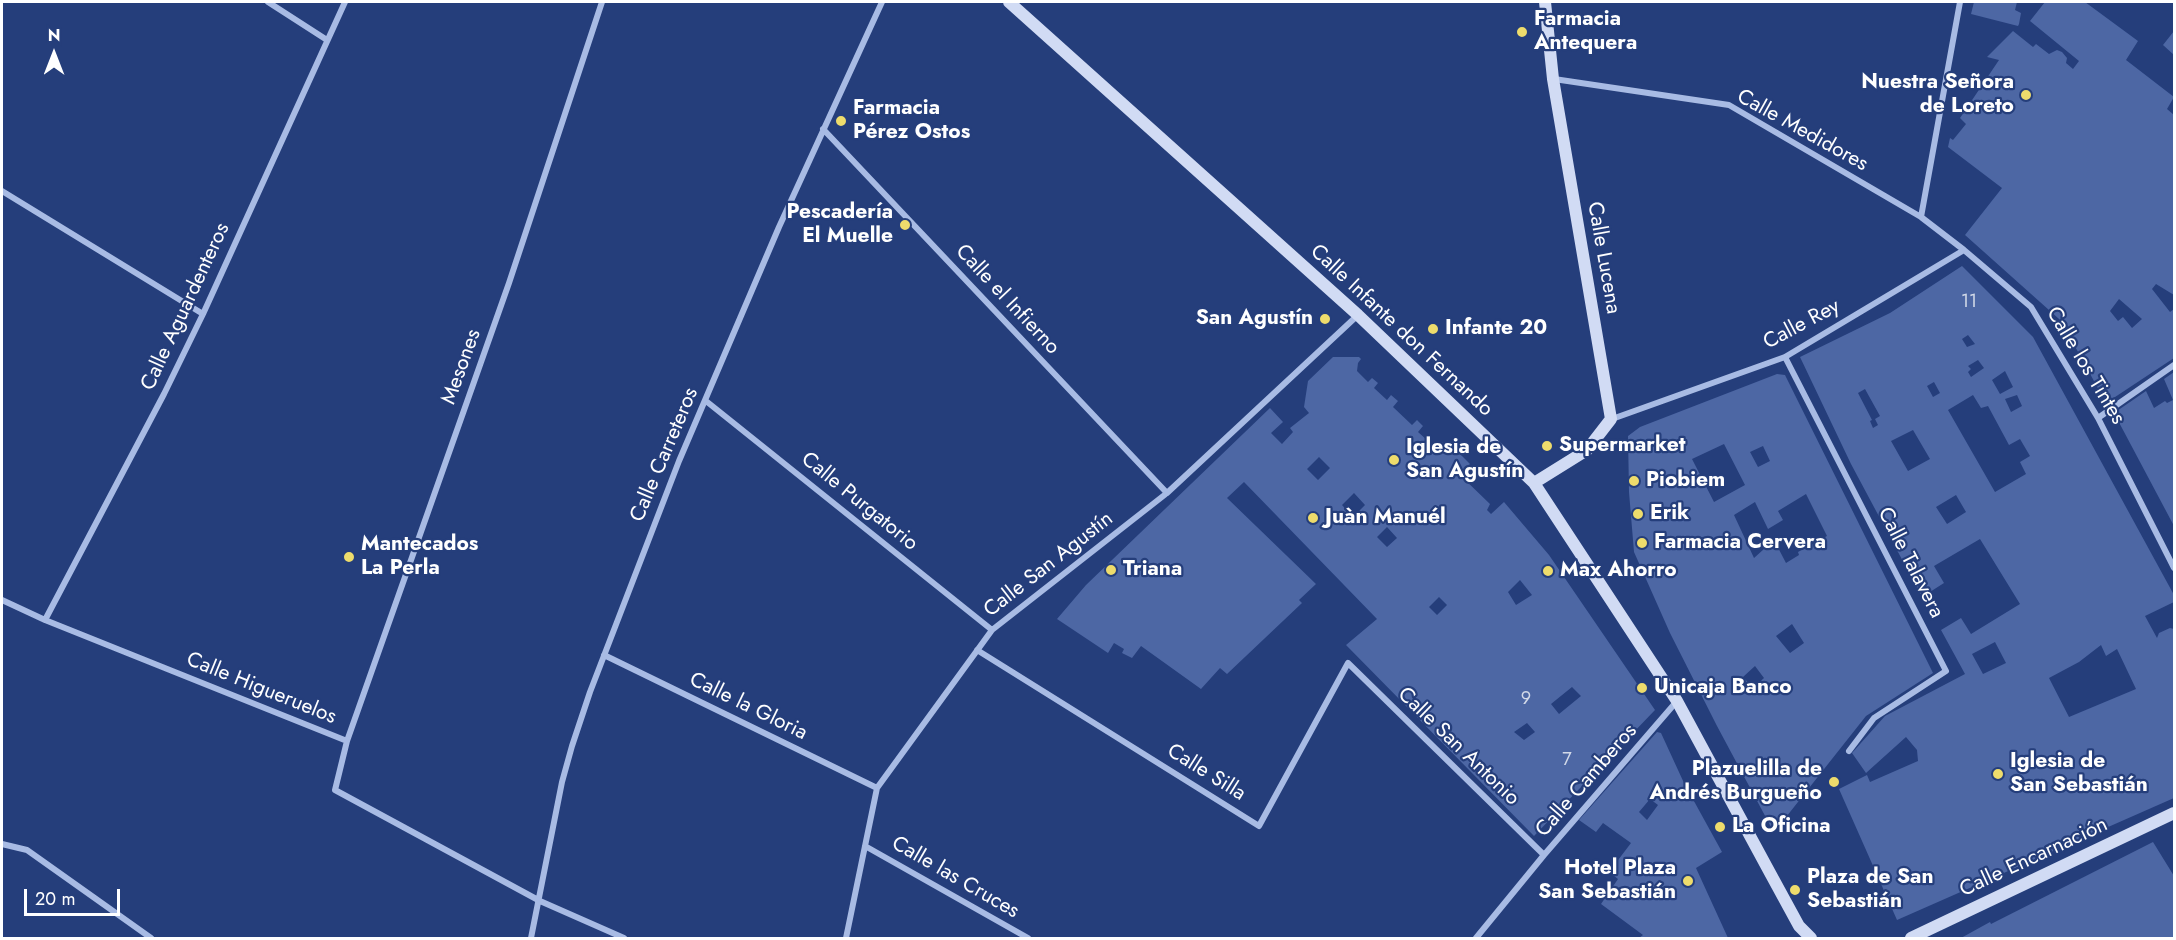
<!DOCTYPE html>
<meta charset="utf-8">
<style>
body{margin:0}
#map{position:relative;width:2176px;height:940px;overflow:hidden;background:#253e7b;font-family:Jost,sans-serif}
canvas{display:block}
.frame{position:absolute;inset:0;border:3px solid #fff;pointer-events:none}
.north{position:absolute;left:24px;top:24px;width:60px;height:60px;-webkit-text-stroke:4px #253e7b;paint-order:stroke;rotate:0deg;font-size:16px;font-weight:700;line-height:24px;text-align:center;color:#fff}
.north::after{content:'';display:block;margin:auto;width:21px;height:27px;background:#fff;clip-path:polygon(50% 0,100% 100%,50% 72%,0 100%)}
.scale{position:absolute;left:24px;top:889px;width:96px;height:27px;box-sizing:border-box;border:3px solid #fff;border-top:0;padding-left:8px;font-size:18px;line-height:21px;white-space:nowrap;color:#fff;-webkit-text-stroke:4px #253e7b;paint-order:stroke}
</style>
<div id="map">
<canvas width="2176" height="940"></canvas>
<div class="frame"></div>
<div class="north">N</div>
<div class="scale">20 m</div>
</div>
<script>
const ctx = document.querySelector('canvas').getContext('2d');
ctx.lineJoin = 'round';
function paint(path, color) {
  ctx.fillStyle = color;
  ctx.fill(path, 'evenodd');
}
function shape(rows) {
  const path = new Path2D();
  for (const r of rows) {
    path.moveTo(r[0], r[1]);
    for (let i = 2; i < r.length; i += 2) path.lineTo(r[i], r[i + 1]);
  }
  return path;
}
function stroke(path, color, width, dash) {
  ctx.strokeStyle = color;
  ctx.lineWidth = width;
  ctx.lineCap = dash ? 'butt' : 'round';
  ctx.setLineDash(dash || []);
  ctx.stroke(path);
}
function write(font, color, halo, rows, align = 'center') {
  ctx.font = font + ' Jost,sans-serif';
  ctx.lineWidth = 4.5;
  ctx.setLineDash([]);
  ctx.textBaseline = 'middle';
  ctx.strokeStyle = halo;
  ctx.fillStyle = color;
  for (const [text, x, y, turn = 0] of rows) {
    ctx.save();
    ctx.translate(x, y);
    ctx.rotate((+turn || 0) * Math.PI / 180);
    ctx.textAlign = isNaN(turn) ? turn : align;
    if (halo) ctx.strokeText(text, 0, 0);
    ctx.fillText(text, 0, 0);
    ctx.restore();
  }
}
const building = shape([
 [1974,2,2017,2,2015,10,2021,13,2019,24,2018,26,1971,14],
 [2045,2,2085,2,2138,41,2126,60,2174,97,2167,109,2174,115,2174,295,2156,284,2152,289,2170,312,2174,309,2174,358,2106,403,2066,330,2068,327,1965,235,2002,188,1948,147,1950,138,1953,140,1966,124,1960,118,1999,60,1987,57,2013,31,2033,47,2036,44,2049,54,2057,50,2062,52,2067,58,2066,63,2073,69,2079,61,2030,21],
 [2119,299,2142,319,2132,328,2123,317,2118,321,2110,311],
 [2174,31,2174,55,2163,45],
 [1962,266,2033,337,2174,595,2174,602,2145,616,2157,638,2159,633,2170,628,2174,629,2174,798,1897,920,1839,789,1867,775,1870,782,1918,761,1917,750,1906,737,1866,773,1852,753,1885,716,1965,674,1941,630,1961,618,1971,634,2020,604,1980,539,1934,566,1944,583,1922,597,1851,464,1800,357,1890,313],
 [1968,335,1975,344,1967,347,1962,339],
 [1978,360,1984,368,1971,377,1968,372,1971,369,1968,366],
 [2005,371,2013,387,2000,394,1992,380],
 [1934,382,1940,393,1933,397,1927,386],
 [1865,389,1880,416,1875,419,1878,425,1873,428,1870,421,1872,420,1858,393],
 [1973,395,1981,408,1988,406,2009,445,2020,439,2030,456,2020,462,2026,474,1995,492,1948,410],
 [2017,395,2022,406,2011,412,2005,399],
 [1913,430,1930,459,1908,471,1891,441],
 [1956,495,1966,512,1947,524,1936,507],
 [1995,642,2006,663,1983,674,1972,654],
 [2101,645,2106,656,2117,649,2136,689,2069,717,2049,678,2079,662],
 [1333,357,1359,357,1361,359,1358,363,1357,371,1368,382,1372,378,1378,383,1374,388,1387,400,1391,395,1398,401,1393,407,1412,425,1417,420,1423,426,1418,432,1436,448,1442,442,1451,451,1454,448,1470,464,1460,475,1490,504,1487,510,1491,514,1504,502,1549,555,1655,710,1534,836,1346,645,1377,619,1244,482,1227,498,1316,584,1299,600,1302,603,1227,674,1220,668,1201,689,1141,646,1132,658,1122,653,1124,649,1114,643,1108,653,1057,619,1086,585,1270,408,1283,422,1271,433,1282,444,1293,432,1290,428,1309,413,1304,407,1308,381],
 [1319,457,1330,468,1318,480,1307,469],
 [1354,493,1365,505,1353,517,1342,505],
 [1387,527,1397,538,1387,547,1377,537],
 [1520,580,1532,595,1516,605,1508,592],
 [1439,597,1447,605,1437,615,1429,607],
 [1572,687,1581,696,1559,714,1551,704],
 [1527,723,1535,732,1524,740,1514,732],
 [2174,372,2174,526,2114,413,2146,391,2154,408,2165,401,2167,403,2173,400,2164,379],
 [1777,374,1785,375,1933,673,1866,716,1779,826,1771,827,1717,726,1670,633,1634,552,1629,492,1628,436,1640,427],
 [1724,444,1745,485,1714,502,1692,459],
 [1763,446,1770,461,1758,467,1750,452],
 [1806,494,1827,536,1798,552,1799,555,1786,563,1774,540,1754,558,1734,515,1755,502,1768,529,1783,520,1778,511],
 [1792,624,1804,643,1790,653,1776,636],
 [1755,666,1764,678,1753,688,1743,677],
 [1657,732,1661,733,1684,783,1722,852,1696,868,1728,938,1639,938,1643,935,1601,904,1618,879,1609,872,1631,843,1603,823,1596,832,1579,820],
 [1650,799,1658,805,1647,820,1639,812],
 [2153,842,2174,876,2174,938,1961,938,1990,922,1991,924]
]);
const street = shape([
 [268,2,327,40],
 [1554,79,1729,105,1921,217,1964,250,2031,307,2098,418,2174,568],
 [823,129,1167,493],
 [2,191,203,314],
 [1921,217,1960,2],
 [1785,357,1946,671,1874,718,1849,751],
 [706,401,992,630],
 [2098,418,2174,365],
 [1612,419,1785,357,1964,250],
 [2,600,45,620,347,741,335,790,540,901,624,938],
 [45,620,164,394,203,314,345,2],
 [977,650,1259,826,1348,663,1544,855],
 [604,655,877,788],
 [347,741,509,283,602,2],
 [2,844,27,850,151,938],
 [865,846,1028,938],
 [531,938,562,782,572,746,590,692,679,461,779,227,882,2],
 [846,938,877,788,992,630,1167,493,1358,315],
 [1476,938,1544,855,1677,701]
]);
const secondary = shape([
 [1009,2,1358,315,1534,483,1677,701,1769,871,1799,926,1811,938],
 [1534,483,1587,450,1611,419,1553,79,1545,2],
 [1911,938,2174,813]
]);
const markers = [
 [1522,32,6,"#eedc6c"],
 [2026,95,6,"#eedc6c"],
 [841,121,6,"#eedc6c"],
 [905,225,6,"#eedc6c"],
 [1325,319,6,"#eedc6c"],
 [1433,329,6,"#eedc6c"],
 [1547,446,6,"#eedc6c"],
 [1394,460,6,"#eedc6c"],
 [1634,481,6,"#eedc6c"],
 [1638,514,6,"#eedc6c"],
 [1313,518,6,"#eedc6c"],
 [1642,543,6,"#eedc6c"],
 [349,557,6,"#eedc6c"],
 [1111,570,6,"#eedc6c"],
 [1548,571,6,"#eedc6c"],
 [1642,688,6,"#eedc6c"],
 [1998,774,6,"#eedc6c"],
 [1834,782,6,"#eedc6c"],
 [1720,827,6,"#eedc6c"],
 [1688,881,6,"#eedc6c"],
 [1795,890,6,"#eedc6c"]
];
const numberNames = [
 ["11",1969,303],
 ["9",1526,700],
 ["7",1567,761]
];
const poiNames = [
 ["Farmacia",1534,20],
 ["Antequera",1534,44],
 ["Nuestra Señora",2014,83,"right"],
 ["de Loreto",2014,107,"right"],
 ["Farmacia",853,109],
 ["Pérez Ostos",853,133],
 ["Pescadería",893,213,"right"],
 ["El Muelle",893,237,"right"],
 ["San Agustín",1313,319,"right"],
 ["Infante 20",1445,329],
 ["Supermarket",1559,446],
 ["Iglesia de",1406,448],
 ["San Agustín",1406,472],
 ["Piobiem",1646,481],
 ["Erik",1650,514],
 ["Juàn Manuél",1325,518],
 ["Farmacia Cervera",1654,543],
 ["Mantecados",361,545],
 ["La Perla",361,569],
 ["Triana",1123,570],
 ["Max Ahorro",1560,571],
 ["Unicaja Banco",1654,688],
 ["Iglesia de",2010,762],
 ["San Sebastián",2010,786],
 ["Plazuelilla de",1822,770,"right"],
 ["Andrés Burgueño",1822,794,"right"],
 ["La Oficina",1732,827],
 ["Hotel Plaza",1676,869,"right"],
 ["San Sebastián",1676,893,"right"],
 ["Plaza de San",1807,878],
 ["Sebastián",1807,902]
];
const streetNames = [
 ["Calle Medidores",1802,131,29],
 ["Calle Lucena",1603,258,80],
 ["Calle el Infierno",1007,300,47],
 ["Calle Aguardenteros",186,307,-65],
 ["Calle Rey",1802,325,-28],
 ["Calle Infante don Fernando",1401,331,43],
 ["Calle los Tintes",2085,366,59],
 ["Mesones",462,367,-70],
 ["Calle Carreteros",665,455,-67],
 ["Calle Purgatorio",859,502,39],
 ["Calle Talavera",1910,563,63],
 ["Calle San Agustín",1049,565,-38],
 ["Calle Higueruelos",261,689,22],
 ["Calle la Gloria",748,707,26],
 ["Calle San Antonio",1458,747,44],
 ["Calle Silla",1206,773,32],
 ["Calle Camberos",1587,781,-49],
 ["Calle Encarnación",2034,858,-25],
 ["Calle las Cruces",955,878,30]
];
paint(building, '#4d67a4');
stroke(street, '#a8bbe4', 6);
stroke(secondary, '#d1dbf4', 12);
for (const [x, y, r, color] of markers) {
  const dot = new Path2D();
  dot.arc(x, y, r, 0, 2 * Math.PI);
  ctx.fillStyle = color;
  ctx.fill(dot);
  stroke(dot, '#253e7b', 2);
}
write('18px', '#d2d9e8', null, numberNames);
write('bold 21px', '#fff', '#253e7b', poiNames, 'left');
write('21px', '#fff', '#253e7b', streetNames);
</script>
